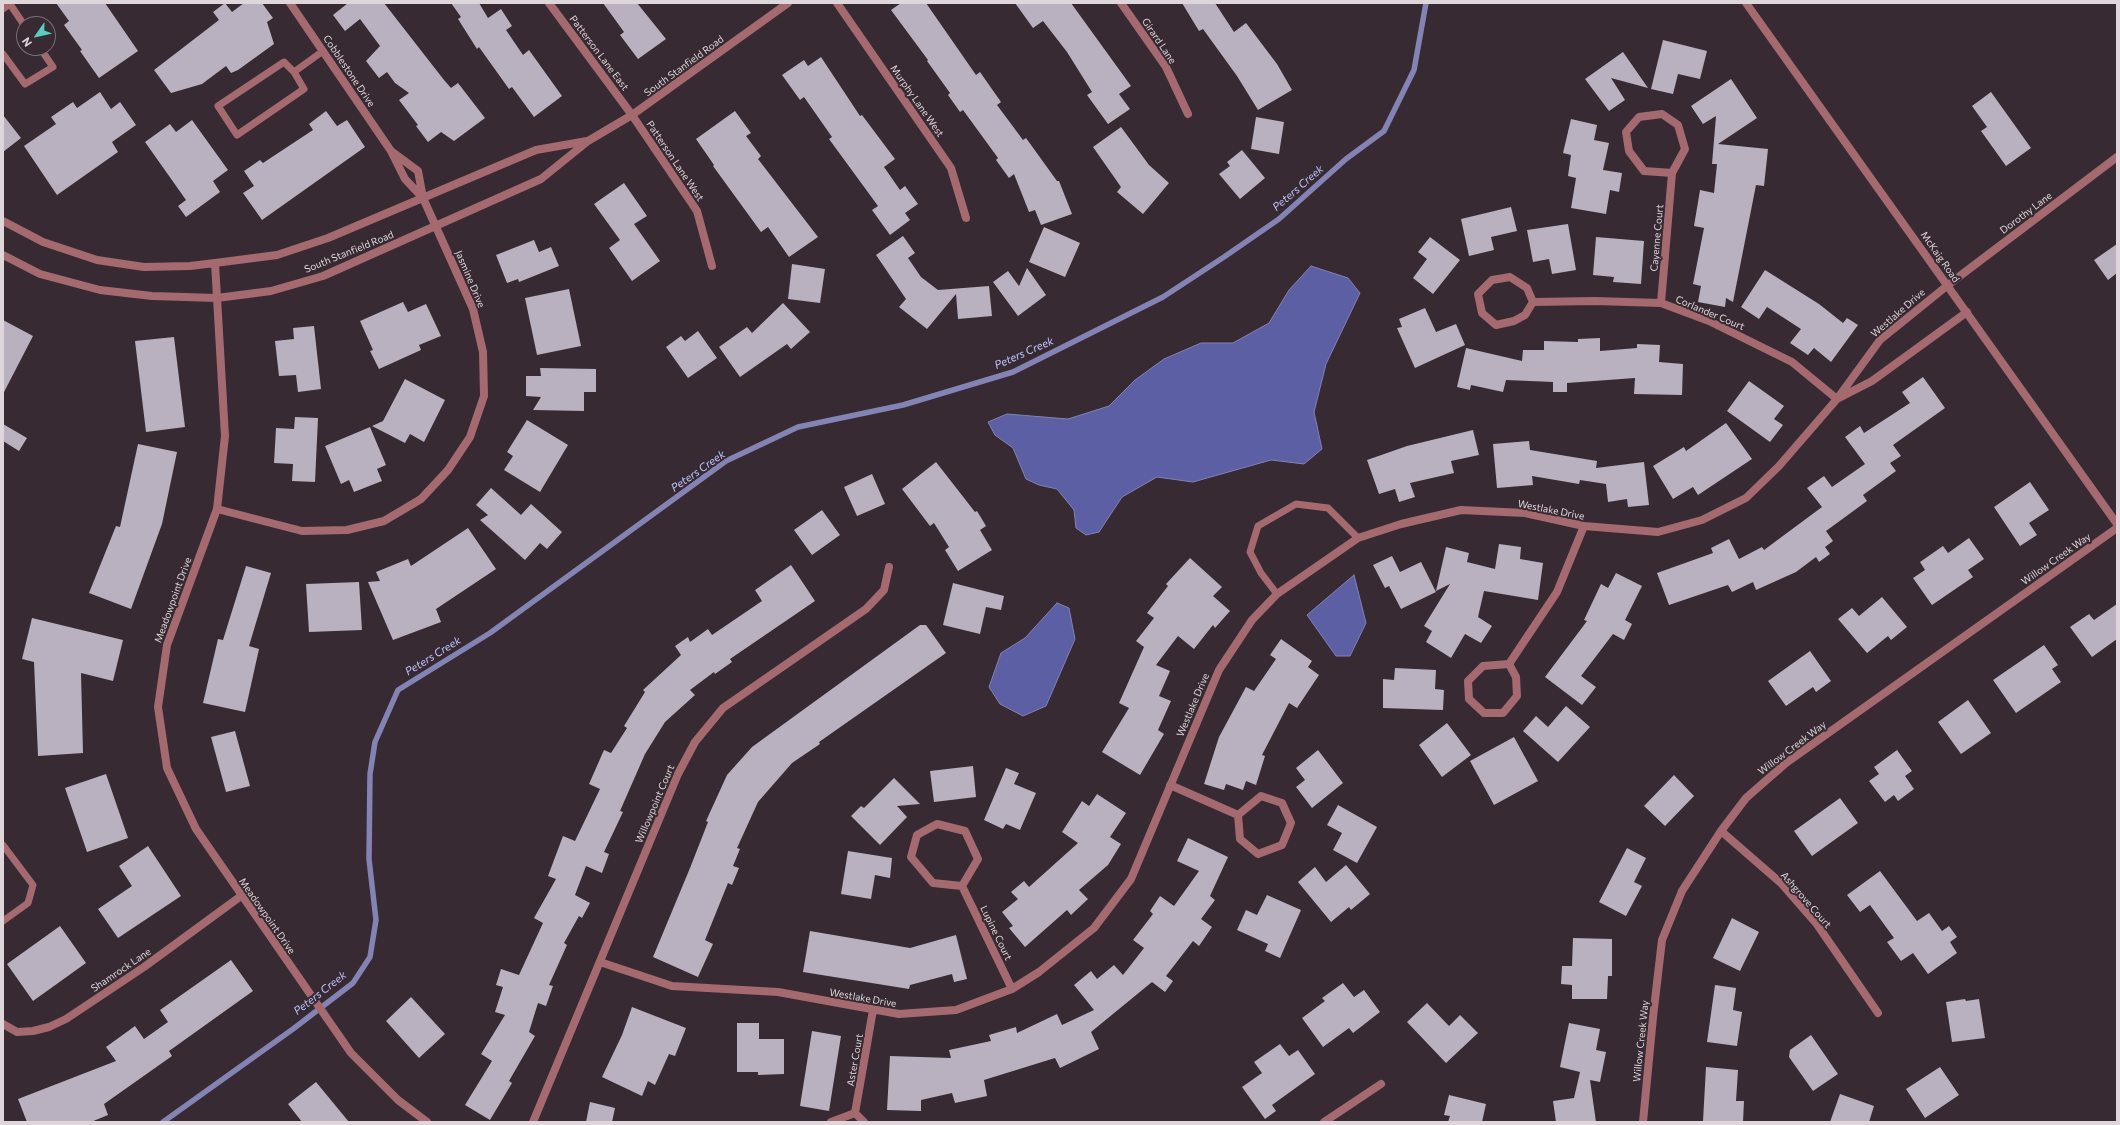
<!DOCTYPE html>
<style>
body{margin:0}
#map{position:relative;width:2120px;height:1125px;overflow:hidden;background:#372a32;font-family:Commissioner,sans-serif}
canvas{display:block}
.frame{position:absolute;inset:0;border:4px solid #ded6da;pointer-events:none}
.north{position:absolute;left:16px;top:16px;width:40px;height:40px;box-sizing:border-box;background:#372a32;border:1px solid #7a6f75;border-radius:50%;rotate:236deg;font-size:11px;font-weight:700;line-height:16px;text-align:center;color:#ded6da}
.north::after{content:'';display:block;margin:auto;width:14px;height:18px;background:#57cec2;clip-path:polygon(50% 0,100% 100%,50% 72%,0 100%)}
</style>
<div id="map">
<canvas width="2120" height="1125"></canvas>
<div class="frame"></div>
<div class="north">N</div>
</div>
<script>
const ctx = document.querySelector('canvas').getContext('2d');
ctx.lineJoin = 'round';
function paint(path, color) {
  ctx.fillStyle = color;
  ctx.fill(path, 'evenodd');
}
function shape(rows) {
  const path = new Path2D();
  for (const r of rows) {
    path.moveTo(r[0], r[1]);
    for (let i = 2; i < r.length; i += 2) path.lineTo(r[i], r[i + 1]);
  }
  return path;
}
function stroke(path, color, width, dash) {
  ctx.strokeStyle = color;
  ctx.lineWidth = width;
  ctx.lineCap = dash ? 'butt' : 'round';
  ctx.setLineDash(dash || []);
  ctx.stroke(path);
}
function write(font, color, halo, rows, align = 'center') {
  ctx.font = font + ' Commissioner,sans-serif';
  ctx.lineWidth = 4;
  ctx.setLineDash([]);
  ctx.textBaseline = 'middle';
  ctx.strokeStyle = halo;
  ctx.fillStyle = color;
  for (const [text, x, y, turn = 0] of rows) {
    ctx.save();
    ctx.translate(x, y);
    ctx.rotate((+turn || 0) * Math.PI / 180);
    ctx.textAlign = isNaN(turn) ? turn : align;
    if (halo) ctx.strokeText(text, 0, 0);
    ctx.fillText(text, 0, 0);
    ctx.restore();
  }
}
const water = shape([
 [1311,266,1348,278,1360,293,1326,364,1314,412,1322,449,1304,464,1271,460,1193,482,1157,477,1122,497,1099,532,1086,535,1076,528,1074,510,1057,489,1039,485,1026,479,1013,448,995,435,988,422,1007,414,1068,419,1109,406,1135,380,1164,359,1201,343,1233,343,1269,323,1289,290,1311,266],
 [1354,575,1366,623,1350,656,1336,656,1307,615,1354,575],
 [1057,603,1069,608,1075,639,1046,706,1023,716,1000,704,989,687,1001,653,1025,638,1057,603]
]);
const stream = shape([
 [163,1122,293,1029,353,983,370,957,376,920,369,859,370,774,375,742,398,690,490,633,726,461,798,427,903,405,1013,372,1163,297,1224,257,1279,219,1346,159,1384,131,1414,70,1426,3]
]);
const building = shape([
 [56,3,105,3,138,51,99,78,80,51,82,50,64,25,69,21],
 [225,3,232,12,244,3,262,3,273,18,267,22,274,44,238,70,231,73,226,66,202,84,171,93,154,70,219,20,213,12],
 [348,3,384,3,444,80,451,88,458,83,485,118,454,141,441,132,428,142,416,126,418,125,399,100,409,93,395,83,387,72,379,78,366,61,380,46,360,19,345,31,333,15],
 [451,3,479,3,488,18,501,9,512,26,506,30,523,55,529,50,562,96,534,117,512,87,509,89,479,47,477,49,458,19,461,17],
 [603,3,637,3,666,39,638,59,620,35,624,32],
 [901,3,926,3,976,75,980,72,1001,102,997,105,1023,140,1026,138,1057,181,1059,181,1072,214,1041,225,1035,210,1029,212,1014,174,1009,178,996,160,998,158,963,110,960,112,948,95,950,93,927,61,928,60,891,10],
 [1015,3,1071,3,1131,86,1119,94,1130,109,1108,124,1087,95,1092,92,1067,52,1043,21,1033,28],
 [1182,3,1215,3,1234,32,1246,23,1277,64,1292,90,1258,110,1237,76,1203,29,1199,31],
 [1663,40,1707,51,1700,79,1678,74,1673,94,1651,89],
 [1623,52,1648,88,1611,78,1625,100,1609,111,1585,79],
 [821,57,860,116,862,115,895,159,884,167,900,190,905,186,918,204,905,213,910,220,890,235,872,210,878,206,829,139,832,137,804,97,800,100,782,75,804,60,808,66],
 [1731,79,1757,118,1718,144,1768,149,1764,186,1756,185,1733,302,1726,298,1725,307,1698,302,1701,286,1693,284,1704,228,1694,226,1700,190,1714,193,1717,164,1712,164,1716,116,1703,124,1691,106],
 [100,92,111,109,120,102,136,125,112,142,118,152,57,195,24,146,56,124,51,117,73,102,77,108],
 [1991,92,2031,148,2006,166,1981,131,1987,127,1972,106],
 [326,111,337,126,347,120,365,147,262,220,243,193,254,186,244,171,260,160,263,163,313,130,309,124],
 [735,111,751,133,746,136,761,156,758,159,818,237,789,257,768,227,761,232,713,166,714,165,696,139],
 [3,115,21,138,3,152],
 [1256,117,1284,122,1279,154,1251,149],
 [1571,119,1597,125,1594,140,1609,143,1603,170,1622,173,1619,192,1610,190,1606,214,1571,208,1576,178,1568,176,1571,155,1563,153],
 [192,120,228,170,213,181,220,192,186,217,178,206,186,200,145,142,170,124,176,132],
 [1121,127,1149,165,1169,183,1143,214,1117,192,1121,187,1093,147],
 [1242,150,1265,178,1240,199,1219,174,1230,166,1227,162],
 [624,183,647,216,634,224,660,261,632,281,609,248,620,240,594,204],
 [1511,207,1517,231,1491,237,1494,250,1469,256,1461,219],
 [1568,224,1576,270,1552,274,1549,259,1533,262,1527,230],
 [1044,227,1080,243,1065,277,1029,262],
 [903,236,915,253,908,258,921,277,938,290,989,286,992,316,958,319,956,294,927,329,899,307,906,299,876,255],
 [1430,237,1460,260,1433,294,1413,278,1427,259,1418,252],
 [1596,237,1644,241,1641,284,1613,282,1614,277,1593,275],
 [534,240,539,252,551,247,559,266,519,282,518,279,507,283,496,255],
 [2117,244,2117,273,2108,280,2094,260],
 [792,264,825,269,820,303,788,299],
 [1027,268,1046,295,1018,316,993,282,1008,271,1019,286],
 [1765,270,1819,304,1843,323,1847,318,1858,325,1831,362,1814,348,1808,355,1790,343,1801,329,1767,307,1759,319,1741,307],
 [569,289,581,346,537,355,525,298],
 [403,302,408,312,426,304,441,336,419,345,421,350,379,369,370,351,373,350,360,321],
 [783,303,810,332,791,349,787,344,740,377,719,347,747,327,752,333],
 [1425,308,1436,332,1456,324,1465,345,1415,368,1397,328,1402,327,1399,319],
 [3,320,33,336,3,394],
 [314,326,321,389,298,392,296,375,279,376,275,341,294,339,293,328],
 [698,331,717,358,688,378,666,347,681,336,685,341],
 [174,337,185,427,146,432,135,341],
 [1600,338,1600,351,1637,348,1637,344,1660,345,1659,362,1683,364,1682,395,1634,394,1635,378,1567,383,1567,392,1553,392,1553,382,1506,380,1503,392,1471,385,1470,390,1457,387,1466,348,1522,361,1523,350,1544,350,1544,341,1578,342,1578,339],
 [540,368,596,369,596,392,584,392,584,411,533,410,541,397,526,396,526,376,541,376],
 [1923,377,1945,408,1893,445,1901,456,1890,463,1896,471,1863,495,1867,501,1826,531,1833,541,1825,547,1830,554,1819,562,1816,557,1796,572,1756,590,1753,582,1732,592,1728,585,1669,605,1657,573,1713,553,1711,548,1729,539,1739,559,1762,547,1764,550,1822,507,1807,488,1824,476,1832,487,1865,464,1845,437,1860,426,1864,433,1910,403,1902,392],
 [405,379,445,400,424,442,410,434,405,443,372,426,383,421],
 [1749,381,1784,406,1774,419,1783,425,1770,442,1727,411],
 [295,417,318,418,315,482,292,481,293,464,274,463,276,428,294,429],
 [527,420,568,445,540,492,504,470,513,456,507,452],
 [1726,423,1752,459,1698,495,1693,487,1673,499,1653,466,1684,447,1686,451],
 [3,424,27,438,19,451,3,441],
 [370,427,386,465,377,469,382,481,354,492,349,480,341,484,325,446],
 [1473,430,1479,455,1451,461,1454,473,1410,483,1415,497,1399,502,1395,489,1379,494,1367,460,1407,446],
 [1529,441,1530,450,1597,461,1596,468,1644,462,1649,505,1628,507,1627,499,1608,502,1606,484,1580,480,1579,484,1532,476,1533,485,1497,488,1493,444],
 [138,444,177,452,162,524,131,609,89,593,116,526,120,527],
 [936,462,975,512,977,511,986,526,980,530,992,550,958,571,945,550,949,547,934,523,930,526,902,489],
 [872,474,885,504,857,516,844,487],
 [2030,482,2049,510,2029,523,2037,535,2020,546,1994,507],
 [491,488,521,515,531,504,562,532,547,549,540,543,525,560,480,520,488,515,476,505],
 [822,510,840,535,812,555,794,530],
 [468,528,496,569,436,609,441,622,393,640,368,582,380,581,376,572,408,559,411,566],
 [1969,538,1984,559,1968,570,1973,577,1932,605,1913,578,1925,570,1920,562,1943,546,1948,553],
 [1499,544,1521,547,1520,559,1543,563,1538,600,1484,591,1478,617,1492,626,1481,643,1465,634,1451,658,1426,642,1432,631,1424,626,1450,584,1436,591,1446,547,1469,553,1467,562,1495,569],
 [1392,556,1400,572,1421,562,1436,592,1401,609,1389,586,1385,588,1373,565],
 [1190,558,1222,587,1213,596,1230,611,1215,628,1213,625,1194,649,1178,636,1156,665,1170,671,1159,696,1171,701,1158,730,1164,734,1140,775,1102,752,1129,708,1119,703,1144,647,1136,641,1154,618,1147,613,1168,586,1166,584],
 [791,565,815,601,730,659,732,662,715,674,714,672,690,690,695,695,665,722,645,754,620,811,623,812,604,852,609,854,602,873,586,866,575,895,590,903,582,918,579,916,564,943,567,945,549,985,553,986,546,1006,538,1003,529,1032,535,1036,509,1081,512,1083,490,1120,465,1105,492,1061,481,1054,505,1015,495,1012,503,987,496,985,501,969,519,975,543,923,534,918,556,879,548,876,563,836,575,841,600,789,589,784,604,750,611,753,627,728,624,726,645,692,643,690,681,655,675,646,688,637,690,642,708,629,712,635,762,601,755,590],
 [246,566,271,573,249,646,259,649,245,712,203,703,218,639,223,640],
 [1616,573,1642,586,1625,620,1632,624,1624,640,1613,634,1581,676,1596,687,1582,705,1545,677,1587,621,1584,620,1601,584,1608,588],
 [359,582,362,630,309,632,306,584],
 [953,583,1004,596,1001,610,986,607,980,634,943,625],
 [1882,597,1907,627,1891,640,1888,636,1867,653,1838,619,1852,608,1859,616],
 [2117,604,2117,639,2092,657,2070,627,2089,614,2094,620],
 [32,618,123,640,113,681,81,673,83,753,38,756,34,662,22,659],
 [920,625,926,625,946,653,819,742,820,744,792,763,758,802,737,848,740,849,733,866,739,868,732,885,728,883,705,940,713,944,698,977,653,957,690,868,708,822,706,821,727,775,752,747],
 [1281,639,1312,661,1308,667,1319,675,1297,708,1289,703,1262,755,1265,756,1256,785,1246,781,1243,790,1226,784,1224,790,1204,784,1219,737,1246,687,1254,691,1276,659,1270,655],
 [2044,645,2058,665,2052,669,2061,682,2016,713,1993,680],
 [1810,651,1831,681,1816,692,1813,687,1786,706,1768,681],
 [1395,668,1436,670,1435,689,1444,690,1443,710,1383,708,1383,679,1394,680],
 [1968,700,1991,733,1961,754,1938,722],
 [1566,706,1590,727,1558,762,1523,731,1536,716,1548,727],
 [1447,723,1471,755,1442,777,1419,745],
 [235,731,250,786,226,792,211,737],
 [1514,737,1538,781,1494,805,1470,761],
 [1318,750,1343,783,1312,808,1296,787,1305,780,1296,768],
 [1897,750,1912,771,1905,776,1914,789,1898,801,1894,795,1885,802,1869,781,1879,774,1874,767],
 [973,766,976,797,934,802,930,771],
 [1006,768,1019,773,1014,784,1036,793,1020,830,1006,824,1003,829,984,820],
 [106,774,128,838,87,852,65,788],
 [1674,775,1694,796,1665,826,1644,806],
 [894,778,920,804,897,806,907,817,880,845,851,816,861,806,864,808],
 [1097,794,1126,813,1110,837,1121,844,1108,865,1079,890,1088,899,1071,915,1067,910,1025,947,1009,928,1013,926,1002,912,1018,899,1011,892,1024,881,1029,887,1078,843,1062,832,1082,801,1089,806],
 [1840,798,1858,823,1812,856,1794,831],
 [1338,805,1377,827,1357,863,1333,850,1342,833,1327,825],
 [1188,838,1228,857,1210,896,1215,900,1201,919,1212,927,1199,946,1193,941,1166,976,1173,981,1165,992,1152,982,1091,1032,1099,1049,1060,1068,1055,1058,984,1080,987,1096,955,1103,952,1093,921,1100,921,1111,887,1110,890,1056,951,1058,949,1050,991,1041,989,1035,1016,1027,1017,1033,1057,1014,1062,1025,1094,1010,1074,985,1091,971,1097,979,1114,965,1123,975,1144,948,1133,940,1153,914,1150,911,1160,896,1174,906,1199,871,1177,861],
 [148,846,181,896,118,938,98,909,132,886,119,866],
 [1627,848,1646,858,1634,882,1642,886,1626,916,1599,902],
 [848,851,892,858,890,878,875,875,871,899,841,894],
 [1346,865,1370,894,1351,910,1349,907,1331,922,1298,882,1315,867,1326,882],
 [1880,871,1917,921,1929,913,1942,931,1949,926,1957,937,1950,942,1957,953,1928,974,1913,953,1901,961,1887,942,1894,938,1870,905,1860,912,1847,895],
 [1267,895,1301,910,1280,958,1265,951,1268,944,1237,930,1246,910,1257,915],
 [1732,918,1759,932,1740,971,1713,958],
 [60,926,86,963,33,1001,7,964],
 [810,931,910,948,956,935,967,979,954,982,952,974,910,985,909,989,803,972],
 [1573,938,1612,939,1612,976,1608,976,1607,999,1572,999,1572,985,1561,984,1562,966,1572,966],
 [231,960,253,991,169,1051,172,1056,104,1104,108,1115,91,1122,27,1122,18,1099,116,1061,106,1047,135,1026,144,1039,168,1022,160,1010],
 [1343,983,1354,997,1364,990,1380,1012,1353,1033,1349,1028,1323,1047,1302,1018,1325,1001,1322,998],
 [1715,985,1736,988,1733,1010,1742,1012,1737,1046,1707,1042],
 [411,997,445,1034,419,1058,386,1021],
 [1965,999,1966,1001,1979,999,1985,1038,1952,1042,1946,1002],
 [1427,1003,1449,1026,1460,1015,1478,1033,1446,1063,1407,1022],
 [632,1007,686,1028,675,1056,669,1054,655,1085,648,1081,642,1096,602,1077,622,1035],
 [737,1023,759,1023,759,1039,784,1039,784,1074,758,1075,758,1072,737,1072],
 [1569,1023,1600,1029,1596,1050,1606,1052,1600,1082,1590,1080,1596,1122,1556,1122,1553,1101,1574,1098,1580,1072,1560,1067],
 [812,1031,841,1036,829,1111,800,1106],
 [1811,1035,1838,1074,1813,1091,1789,1057,1790,1050],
 [1280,1044,1289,1056,1298,1050,1315,1074,1272,1105,1276,1111,1265,1119,1242,1087,1262,1073,1254,1062],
 [1706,1067,1738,1070,1736,1101,1744,1101,1743,1122,1703,1121],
 [1940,1067,1959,1095,1925,1118,1906,1089],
 [316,1082,349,1122,302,1122,288,1104],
 [1840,1094,1874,1106,1869,1122,1830,1122],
 [1449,1095,1486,1104,1482,1122,1448,1122,1450,1116,1444,1115],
 [590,1102,615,1108,612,1122,586,1122]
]);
const service = shape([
 [3,9,10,4,24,25],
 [3,54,25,84,53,67,40,48],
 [294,72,304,89,237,135,218,106,284,62,294,72,323,51],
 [1277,594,1261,573,1250,552,1258,526,1296,504,1328,508,1358,538],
 [3,845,33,885,28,903,3,921]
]);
const minor = shape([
 [290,3,391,151,405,179,423,198],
 [549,3,632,115,697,211,712,266],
 [837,3,951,168,966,218],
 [1121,3,1166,67,1188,114],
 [3,221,43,242,97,260,144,267,190,266,215,263,277,255,328,238,536,150,587,141],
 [3,255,40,274,100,290,152,296,217,298,271,291,323,276,541,179,588,141,632,115,788,3],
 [215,263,225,436,217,509,167,645,158,707,167,768,196,829,351,1053,398,1100,427,1122],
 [1533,302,1525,315,1514,321,1496,325,1482,313,1478,294,1492,280,1510,277,1527,288,1533,302,1595,301,1661,303,1709,321,1792,362,1837,399],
 [1661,303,1672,173,1685,149,1678,125,1662,114,1639,117,1626,132,1629,151,1644,171,1672,173],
 [1839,398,1872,381,1967,312],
 [217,509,302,531,347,530,384,521,421,499,448,470,470,437,484,396,483,352,473,309,423,198,418,171,391,151],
 [1509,664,1516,677,1517,696,1503,713,1484,713,1469,699,1468,681,1483,666,1509,664,1557,592,1584,526],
 [1170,785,1238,815,1240,839,1258,854,1282,845,1291,823,1282,803,1261,796,1238,815],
 [1721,831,1782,884,1816,923,1878,1013],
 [962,886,933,883,911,857,917,835,937,824,965,831,978,859,962,886,1012,989],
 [600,962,672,986,778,992,899,1014,956,1010,1012,989,1039,972,1094,928,1131,879,1219,670,1252,620,1277,594,1358,538,1401,524,1461,510,1525,513,1584,526,1658,532,1702,520,1746,498,1779,466,1837,399,1880,340,1948,285,2117,157],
 [3,1024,17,1032,33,1031,49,1027,66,1019,144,967,241,896],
 [855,1113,873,1010],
 [855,1113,864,1122],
 [533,1122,678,774,695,742,723,708,866,609,884,590,889,567],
 [831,1122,855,1113],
 [1324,1122,1381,1084],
 [1643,1122,1653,1017,1662,940,1682,891,1721,831,1746,798,1786,763,2117,528]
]);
const tertiary = shape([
 [1746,3,2117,524]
]);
const streetNames = [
 ["Girard Lane",1159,41,56],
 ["Patterson Lane East",599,53,53],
 ["South Stanfield Road",684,66,-36],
 ["Cobblestone Drive",349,71,56],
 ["Murphy Lane West",917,101,55],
 ["Patterson Lane West",675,161,56],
 ["Dorothy Lane",2026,213,-37],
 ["Cayenne Court",1657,238,-85],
 ["South Stanfield Road",349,252,-22],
 ["McKaig Road",1940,257,55],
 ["Jasmine Drive",470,279,67],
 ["Corlander Court",1710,313,23],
 ["Westlake Drive",1898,313,-41],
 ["Westlake Drive",1551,510,11],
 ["Willow Creek Way",2056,559,-35],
 ["Meadowpoint Drive",173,600,-70],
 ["Westlake Drive",1193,705,-67],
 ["Willow Creek Way",1792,748,-37],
 ["Willowpoint Court",655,804,-67],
 ["Ashgrove Court",1806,900,49],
 ["Meadowpoint Drive",267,916,55],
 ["Lupine Court",996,933,64],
 ["Shamrock Lane",121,970,-34],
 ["Westlake Drive",863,998,10],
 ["Willow Creek Way",1641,1041,-84],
 ["Aster Court",855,1060,-80]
];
const waterNames = [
 ["Peters Creek",1298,188,-41],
 ["Peters Creek",1024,353,-24],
 ["Peters Creek",698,471,-35],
 ["Peters Creek",433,656,-32],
 ["Peters Creek",320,993,-38]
];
paint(water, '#5c5fa3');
stroke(water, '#8383b4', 1);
stroke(stream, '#8383b4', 5.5);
paint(building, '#b9b1bf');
stroke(service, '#a46a6f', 7);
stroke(minor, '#a46a6f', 8);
stroke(tertiary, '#a46a6f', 8);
write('10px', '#ded6da', '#372a32', streetNames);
write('italic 11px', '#bec4fd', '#372a32', waterNames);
</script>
